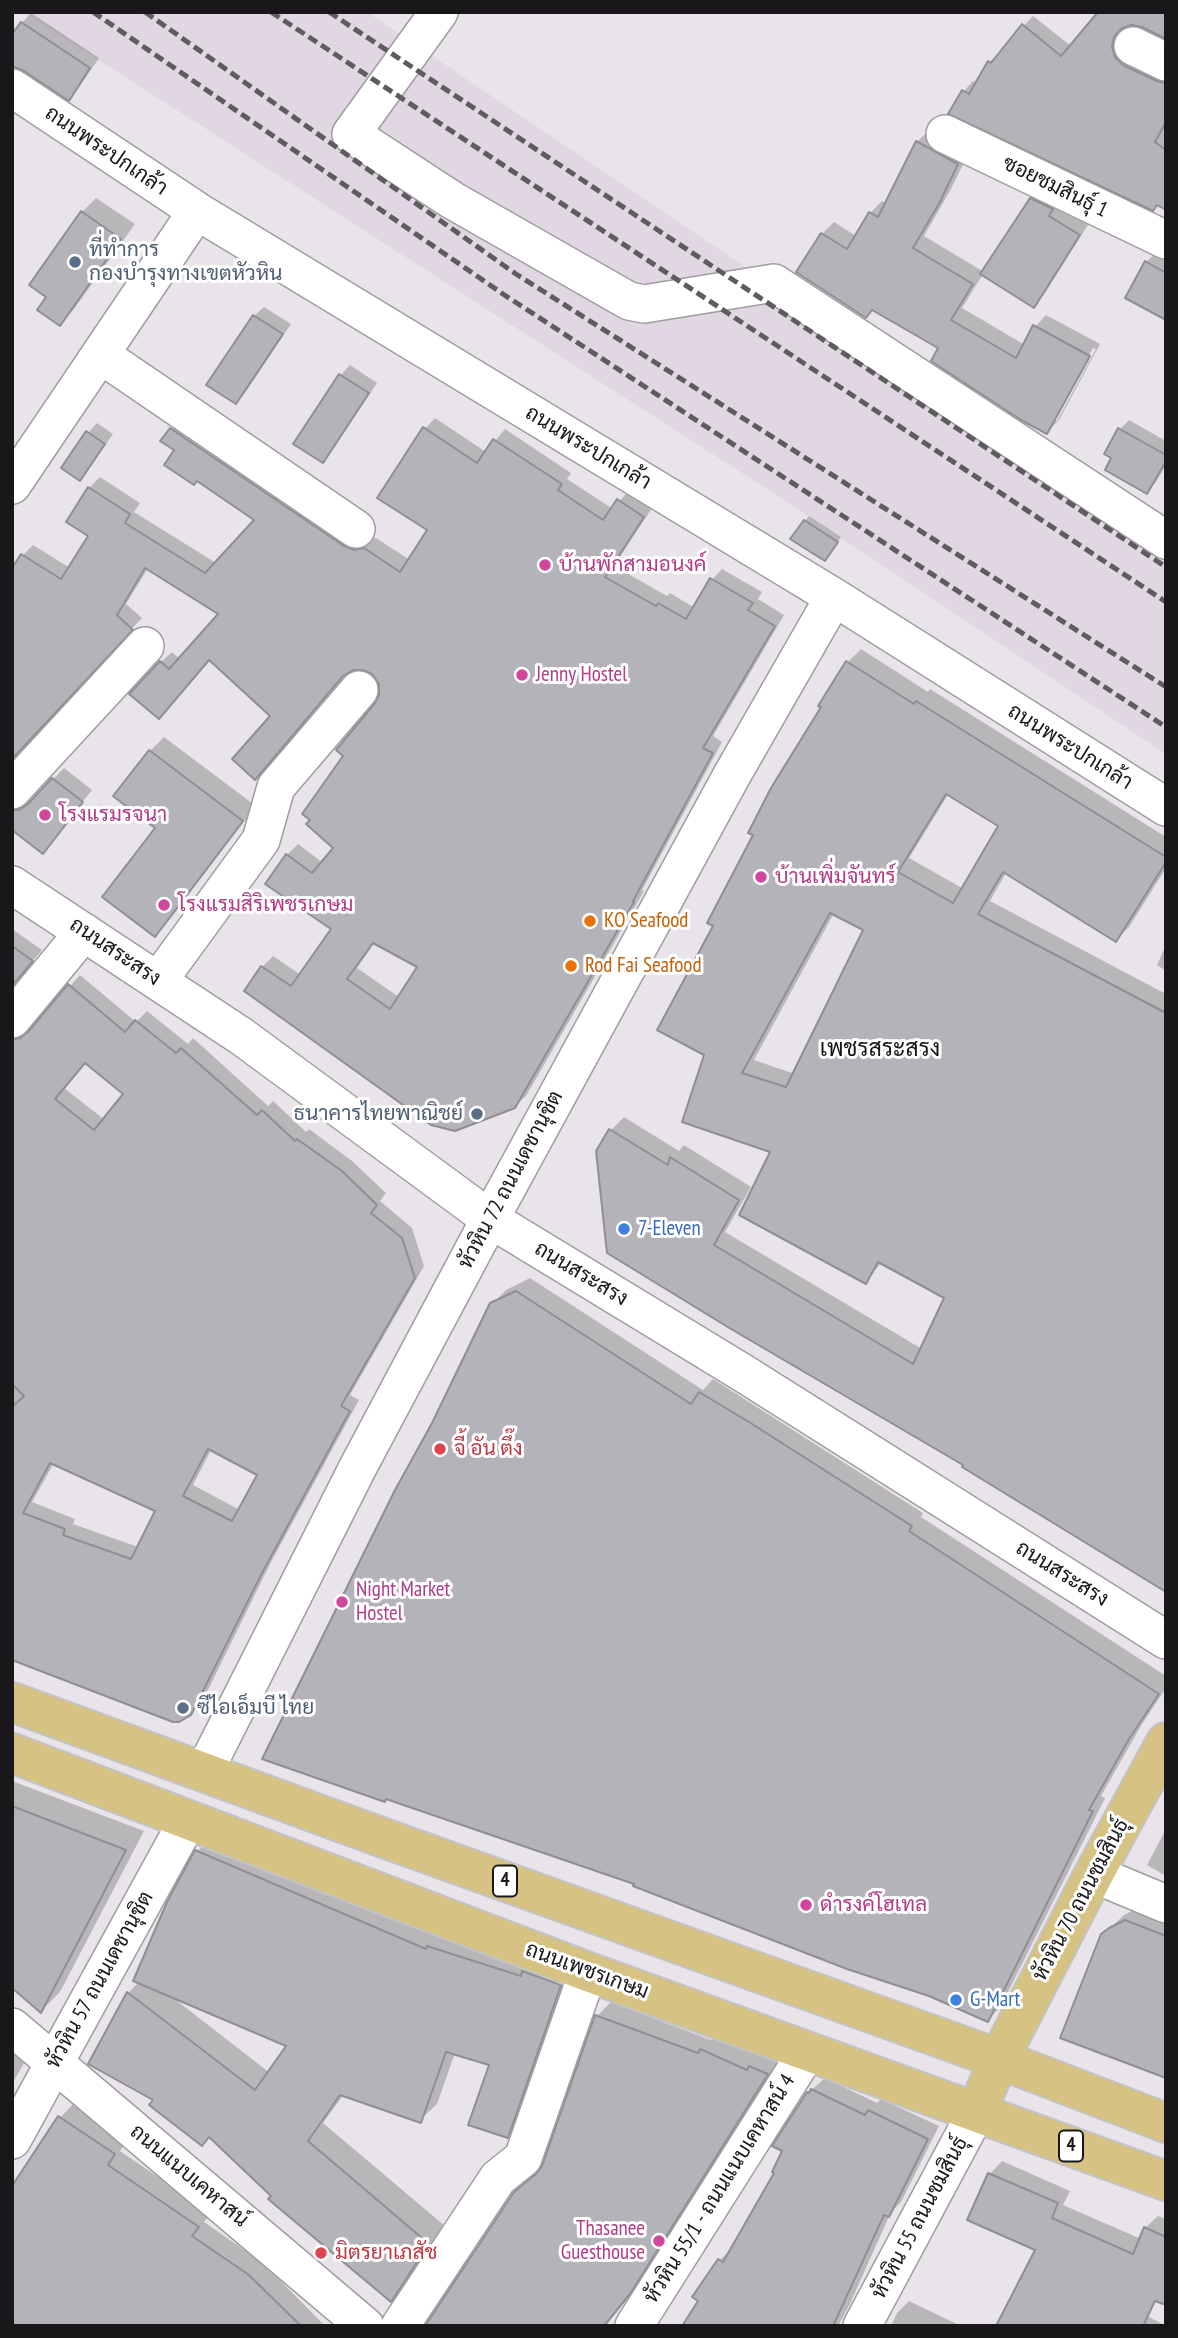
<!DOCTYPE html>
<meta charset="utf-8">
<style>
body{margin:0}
#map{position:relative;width:1178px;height:2338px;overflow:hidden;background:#e8e4e9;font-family:"PT Sans Narrow",sans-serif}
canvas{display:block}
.frame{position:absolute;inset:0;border:14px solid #191719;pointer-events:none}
</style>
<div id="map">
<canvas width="1178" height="2338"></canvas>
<div class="frame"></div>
</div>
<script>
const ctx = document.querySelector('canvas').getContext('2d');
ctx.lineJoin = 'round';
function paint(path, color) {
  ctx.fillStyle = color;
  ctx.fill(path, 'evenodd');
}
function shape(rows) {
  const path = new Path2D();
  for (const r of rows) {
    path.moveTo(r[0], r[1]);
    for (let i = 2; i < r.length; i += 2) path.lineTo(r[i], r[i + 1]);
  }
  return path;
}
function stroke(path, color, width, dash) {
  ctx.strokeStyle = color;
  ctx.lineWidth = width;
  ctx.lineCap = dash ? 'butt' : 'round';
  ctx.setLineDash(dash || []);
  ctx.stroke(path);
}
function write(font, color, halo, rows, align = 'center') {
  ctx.font = font + ' "PT Sans Narrow",Sarabun,sans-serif';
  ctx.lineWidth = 6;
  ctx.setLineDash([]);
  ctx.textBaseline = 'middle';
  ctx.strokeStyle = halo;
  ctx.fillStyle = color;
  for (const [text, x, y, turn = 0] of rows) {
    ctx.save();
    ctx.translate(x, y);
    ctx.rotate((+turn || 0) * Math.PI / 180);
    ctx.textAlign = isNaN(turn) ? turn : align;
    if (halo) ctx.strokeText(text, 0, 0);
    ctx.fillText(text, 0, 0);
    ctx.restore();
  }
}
const built = shape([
 [24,12,367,12,763,279,1166,544,1166,754,781,498]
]);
const shadow = shape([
 [1097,12,1166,12,1142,25,1132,23,1123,26,1121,38,1166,79,1166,128,1164,132,1166,134,1166,208,964,91,973,81,977,83,990,62,1033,16,1071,46,1096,18,1094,16],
 [31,13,99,58,78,89,69,98,22,23],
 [929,130,969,152,951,189,924,236,984,272,1031,199,1041,189,1057,206,1088,225,1043,296,1034,305,983,274,962,308,1025,345,1035,327,1046,315,1100,344,1059,420,1047,432,941,348,873,309,866,316,822,234,834,222,856,236,870,213,882,201,887,204,917,142],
 [1093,348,1096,349,1057,421,1053,421],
 [96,198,135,224,74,309,60,324,48,296,82,212],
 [1156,253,1166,258,1166,319,1146,262],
 [264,307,291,324,245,393,235,402,254,316],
 [350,365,377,383,332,451,323,461,295,443,341,375],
 [182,418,365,540,376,538,410,560,429,530,425,429,435,418,486,452,505,429,571,473,567,479,613,509,629,490,654,505,614,566,667,596,670,593,695,608,712,580,722,569,762,592,758,599,784,615,713,736,722,742,642,890,644,891,526,1096,514,1107,455,1129,262,967,273,956,301,975,333,929,267,884,287,855,298,844,323,863,335,847,346,755,381,693,381,683,374,673,362,668,352,668,272,716,210,658,169,706,161,662,172,652,180,659,221,613,148,568,126,604,142,618,12,757,23,555,33,545,70,568,90,535,89,488,100,477,140,503,134,512,216,563,257,519,163,441],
 [375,942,419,966,399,997,357,968],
 [1129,420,1166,441,1166,465,1156,482,1147,492,1114,458,1120,429],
 [97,423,113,434,89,469,80,478,88,433],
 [809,516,841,537,825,559,793,539],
 [861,649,928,692,930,689,1166,837,1166,868,1129,927,1116,940,1006,873,990,901,1166,994,1166,1589,966,1464,732,1328,611,1130,624,1117,679,1151,684,1145,751,1187,725,1232,922,1349,947,1297,882,1262,865,1282,707,1055,716,926,848,662],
 [949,793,1000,825,962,888,909,858],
 [834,913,865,929,795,1074,754,1060],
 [164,737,256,806,169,920,155,934,158,827,150,751],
 [64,768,92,790,43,851,12,828,12,797,19,801,30,800,38,795],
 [12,929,42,950,12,985],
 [1166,945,1166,971,1157,965],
 [80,975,136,1022,147,1011,188,1044,193,1038,268,1106,273,1101,306,1132,309,1129,352,1161,386,1193,380,1201,412,1228,424,1266,350,1395,359,1400,270,1564,202,1702,190,1714,12,1659,12,1026,19,1030,31,1029,36,1025],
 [86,1062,126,1094,105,1120,64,1088],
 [212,1448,259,1474,240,1510,193,1485],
 [54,1463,157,1510,138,1547,73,1524,75,1519,32,1502],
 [530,1278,703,1390,713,1379,923,1513,921,1517,1166,1676,1166,1688,1142,1724,1101,1796,1105,1798,1001,2006,988,2020,434,1424,492,1304,506,1290],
 [12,1781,144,1831,60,1992,41,2011,12,1986],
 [1166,1829,1166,1876,1147,1865],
 [214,1835,577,1968,524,2120,507,2136,492,2064,455,2053,437,2104,420,2120,344,2094,323,2123,445,2226,407,2283,390,2300,210,2135,155,2100,90,2063,128,1993,139,1982,197,1852],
 [172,1997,289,2046,270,2073],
 [1140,1907,1166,1917,1166,2076,1103,1935,1124,1915],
 [611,2002,711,2040,715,2036,761,2056,765,2053,781,2060,643,2278,603,2326,515,2193,543,2169,597,2016],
 [12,2049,27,2058,12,2084],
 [825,2078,877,2103,881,2099,939,2126,901,2202,891,2212,849,2306,838,2326,684,2326,700,2300,694,2296,720,2260,732,2248,776,2172,808,2093],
 [73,2104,127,2140,120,2151,211,2213,204,2222,262,2262,325,2326,12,2326,60,2118],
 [1002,2161,1070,2191,1063,2205,1141,2239,1145,2228,1158,2216,1166,2219,1166,2295,1123,2303,1166,2326,998,2326,1037,2249,990,2174],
 [909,2301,961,2326,891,2326,897,2313]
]);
const building = shape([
 [1098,12,1166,12,1166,39,1142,27,1131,25,1121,29,1114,37,1112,47,1115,57,1123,65,1157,81,1166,83,1166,122,1155,142,1166,150,1166,210,1157,205,1153,211,948,114,962,90,969,94,988,61,991,63,1022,24,1061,56,1098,12],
 [21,22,90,68,69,101,24,71,12,66,12,34,21,22],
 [916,141,958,164,940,202,913,248,973,284,951,320,1016,358,1033,325,1090,356,1047,434,1021,420,931,361,938,348,872,310,866,318,796,272,821,233,847,249,869,212,878,217,916,141],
 [1030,198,1053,209,1049,216,1080,235,1034,308,980,274,1030,198],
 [81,211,121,239,60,326,37,310,46,297,29,285,81,211],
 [1145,261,1166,273,1166,320,1125,298,1145,261],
 [253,315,283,334,236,404,206,385,253,315],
 [339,374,369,393,323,463,293,444,339,374],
 [423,427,477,463,493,439,562,484,558,490,603,520,617,499,644,517,605,577,656,606,658,603,686,619,710,578,753,603,748,610,775,626,703,748,713,753,633,901,634,902,515,1108,455,1131,431,1125,244,991,261,966,291,986,331,929,265,884,286,854,312,873,333,848,306,824,310,820,302,814,343,756,336,750,375,703,379,695,379,684,372,674,363,670,353,670,343,676,255,780,232,759,270,716,209,660,159,719,129,694,160,661,169,669,218,614,145,568,117,615,133,630,12,759,12,568,21,554,61,579,88,536,66,522,88,487,130,514,125,523,205,573,254,520,197,481,194,485,164,465,174,450,160,441,170,428,344,546,354,550,364,548,400,572,427,530,377,498,423,427],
 [373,943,417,967,390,1009,347,979,373,943],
 [1118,428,1166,455,1166,461,1147,494,1105,470,1111,458,1104,454,1118,428],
 [86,431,105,444,80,481,61,468,86,431],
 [804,520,838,542,825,561,790,539,804,520],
 [846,661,914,704,916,701,1166,857,1166,862,1116,942,1003,872,978,914,1166,1013,1166,1592,962,1467,963,1465,731,1329,607,1253,596,1151,609,1129,668,1165,670,1157,739,1200,714,1245,913,1364,944,1298,878,1262,866,1284,739,1215,770,1152,682,1122,704,1055,657,1030,713,926,707,923,753,835,748,833,771,788,821,707,818,706,846,661],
 [946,794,998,826,953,903,898,872,946,794],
 [830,913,863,930,786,1087,742,1073,830,913],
 [149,750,243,821,155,937,102,897,155,828,113,796,149,750],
 [52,778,83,802,43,854,12,830,12,810,19,810,27,805,52,778],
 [12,946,33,961,12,986,12,946],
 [68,984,125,1032,135,1020,176,1053,181,1048,257,1115,262,1110,295,1141,297,1139,342,1171,377,1205,371,1213,402,1238,415,1278,341,1406,350,1411,260,1577,191,1715,179,1722,173,1722,12,1660,12,1407,24,1396,12,1384,12,1039,20,1038,28,1032,68,984],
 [85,1063,123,1094,94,1130,55,1099,85,1063],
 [208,1449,257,1475,232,1521,183,1496,208,1449],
 [50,1463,155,1511,131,1559,63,1535,65,1529,23,1513,50,1463],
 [516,1291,691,1404,699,1392,749,1422,912,1526,909,1531,1159,1694,1129,1739,1089,1810,1093,1811,988,2022,929,1996,847,1969,633,1886,634,1884,386,1799,385,1802,262,1759,395,1490,432,1423,490,1303,516,1291],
 [12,1806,126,1850,41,2013,12,1988,12,1806],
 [195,1850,426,1949,427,1946,521,1976,522,1971,561,1985,508,2138,468,2125,489,2065,446,2052,421,2123,340,2095,308,2141,429,2244,391,2302,268,2199,271,2196,209,2137,202,2146,149,2105,153,2100,88,2064,127,1992,255,2090,286,2046,133,1981,167,1902,195,1850],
 [1125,1920,1166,1936,1166,2078,1060,2038,1101,1934,1109,1928,1125,1920],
 [595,2015,698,2053,700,2049,747,2070,749,2066,768,2074,630,2294,604,2326,425,2326,514,2192,536,2174,542,2166,595,2015],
 [811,2089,865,2115,868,2110,928,2139,889,2217,884,2215,833,2326,682,2326,698,2301,692,2297,718,2259,723,2262,774,2173,772,2172,782,2151,772,2146,807,2092,809,2093,811,2089],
 [58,2116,115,2154,108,2165,199,2227,192,2236,249,2275,301,2326,12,2326,12,2186,58,2116],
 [988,2173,1058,2203,1052,2218,1133,2254,1144,2227,1166,2237,1166,2305,1155,2301,1143,2326,996,2326,1035,2250,967,2220,988,2173]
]);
const minor = shape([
 [439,12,351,134,452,200,629,301,644,304,774,283,1166,540],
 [1133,46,1166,62],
 [12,88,197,211,834,597,1166,807],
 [945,134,1166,240],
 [101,355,356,529],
 [12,485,197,211],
 [12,790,145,646],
 [12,885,241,1036,490,1219,743,1373,1166,1640],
 [158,981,261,840,276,787,359,690],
 [12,1019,84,932],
 [204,1772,358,1467,490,1219,732,775,834,597],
 [1094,1874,1166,1904],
 [12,2027,365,2326],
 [12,2140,188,1820],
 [400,2326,498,2178,523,2158,588,1972],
 [634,2326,807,2052],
 [862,2326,977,2111]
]);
const major = shape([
 [12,1702,381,1837,999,2059,1166,2123],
 [12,1753,588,1972,1166,2181],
 [977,2111,999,2059,1094,1874,1166,1742]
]);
const rail = shape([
 [93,12,503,294,1166,727],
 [145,12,516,274,1166,687],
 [271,12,1166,602],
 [329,12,1166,567]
]);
const markers = [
 [75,262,7,"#5c6f8a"],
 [545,565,7,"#d1479c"],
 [522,675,7,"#d1479c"],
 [45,815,7,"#d1479c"],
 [761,877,7,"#d1479c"],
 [164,905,7,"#d1479c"],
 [590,921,7,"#e8710a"],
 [571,966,7,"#e8710a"],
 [477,1114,7,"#5c6f8a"],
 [624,1229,7,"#3f7fe0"],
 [440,1449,7,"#e0444e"],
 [342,1602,7,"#d1479c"],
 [183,1708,7,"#5c6f8a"],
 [806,1905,7,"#d1479c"],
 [956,2000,7,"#3f7fe0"],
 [659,2241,7,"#d1479c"],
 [321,2253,7,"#e0444e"]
];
const shields = [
 [505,1881,24],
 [1071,2146,24]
];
const shieldNames = [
 ["4",505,1881],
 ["4",1071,2146]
];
const streetNames = [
 ["ถนนพระปกเกล้า",106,151,34],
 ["ซอยชมสินธุ์ 1",1055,187,26],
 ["ถนนพระปกเกล้า",588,448,31],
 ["ถนนพระปกเกล้า",1070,747,32],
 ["ถนนสระสรง",115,952,34],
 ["หัวหิน 72 ถนนเดชานุชิต",511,1180,-62],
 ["ถนนสระสรง",581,1274,31],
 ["ถนนสระสรง",1062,1574,32],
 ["หัวหิน 70 ถนนชมสินธุ์",1081,1900,-62],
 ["ถนนเพชรเกษม",587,1971,20],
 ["หัวหิน 57 ถนนเดชานุชิต",100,1980,-61],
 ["ถนนแนบเคหาสน์",189,2176,40],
 ["หัวหิน 55/1 - ถนนแนบเคหาสน์ 4",720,2189,-58],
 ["หัวหิน 55 ถนนชมสินธุ์",920,2218,-62]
];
const serviceNames = [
 ["ที่ทำการ",89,250],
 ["กองบำรุงทางเขตหัวหิน",89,274],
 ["ธนาคารไทยพาณิชย์",463,1114,"right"],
 ["ซีไอเอ็มบี ไทย",197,1708]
];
const hotelNames = [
 ["บ้านพักสามอนงค์",559,565],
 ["Jenny Hostel",536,675],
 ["โรงแรมรจนา",59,815],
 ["บ้านเพิ่มจันทร์",775,877],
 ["โรงแรมสิริเพชรเกษม",178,905],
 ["Night Market",356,1590],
 ["Hostel",356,1614],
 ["ดำรงค์โฮเทล",820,1905],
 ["Thasanee",645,2229,"right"],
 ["Guesthouse",645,2253,"right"]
];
const foodNames = [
 ["KO Seafood",604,921],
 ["Rod Fai Seafood",585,966]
];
const shopNames = [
 ["7-Eleven",638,1229],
 ["G-Mart",970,2000]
];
const healthNames = [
 ["จี้ อัน ตึ๊ง",454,1449],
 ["มิตรยาเภสัช",335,2253]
];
const neighbourhoodNames = [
 ["เพชรสระสรง",880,1049]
];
paint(built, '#e0d7e3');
paint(shadow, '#0003');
paint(building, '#b3b3b9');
stroke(building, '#8e8e93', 2);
stroke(minor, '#a09ca1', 40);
stroke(major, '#c3c3c3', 42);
stroke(minor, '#fff', 37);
stroke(major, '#d6c283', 38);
stroke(rail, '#5f5c5f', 5, [10, 5]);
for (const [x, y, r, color] of markers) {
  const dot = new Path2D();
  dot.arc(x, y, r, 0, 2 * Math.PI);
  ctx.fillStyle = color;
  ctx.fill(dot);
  stroke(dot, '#fff', 2.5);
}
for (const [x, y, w] of shields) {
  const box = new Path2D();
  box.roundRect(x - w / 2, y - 15.5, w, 31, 5);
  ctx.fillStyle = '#fff';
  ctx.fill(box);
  stroke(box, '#191719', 2);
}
write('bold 19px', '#191719', null, shieldNames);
write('21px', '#191719', '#fff', streetNames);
write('21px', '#4e5e75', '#fff', serviceNames, 'left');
write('21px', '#b23c85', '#fff', hotelNames, 'left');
write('21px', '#c56008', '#fff', foodNames, 'left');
write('21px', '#366cbe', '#fff', shopNames, 'left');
write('21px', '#be3a42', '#fff', healthNames, 'left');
write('23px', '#191719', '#fff', neighbourhoodNames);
</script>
